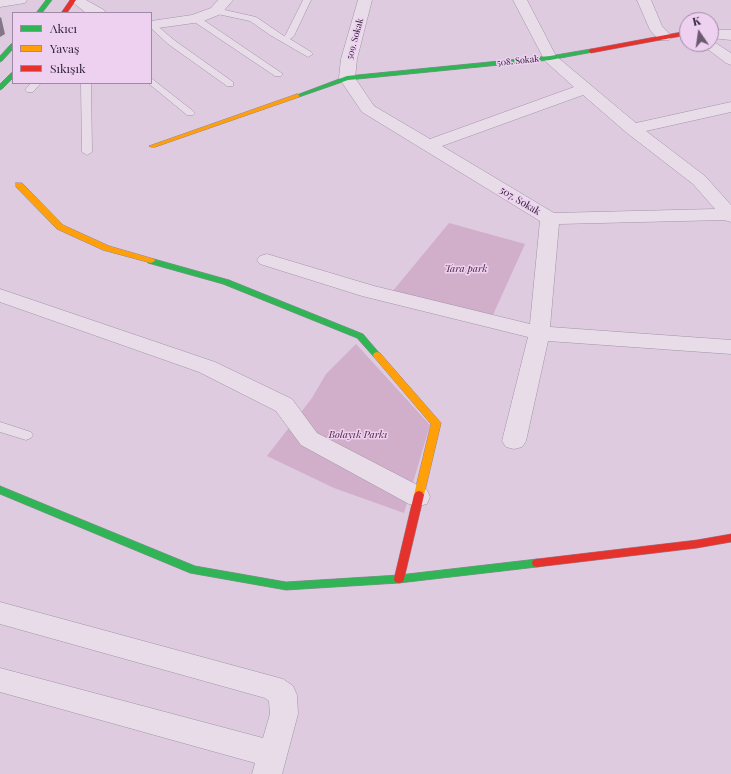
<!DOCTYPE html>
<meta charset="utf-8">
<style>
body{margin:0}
#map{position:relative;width:731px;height:774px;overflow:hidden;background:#decbe0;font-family:"Playfair Display",serif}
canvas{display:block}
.legend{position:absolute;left:12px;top:12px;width:140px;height:72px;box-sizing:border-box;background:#eed1f1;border:1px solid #a089a5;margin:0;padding:5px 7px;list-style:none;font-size:12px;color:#2b1e32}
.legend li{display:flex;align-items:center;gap:8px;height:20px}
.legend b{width:20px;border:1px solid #a089a5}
.north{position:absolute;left:679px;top:12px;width:40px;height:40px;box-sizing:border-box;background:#eed1f1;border:1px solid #a089a5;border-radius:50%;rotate:347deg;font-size:11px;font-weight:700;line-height:16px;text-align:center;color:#2b1e32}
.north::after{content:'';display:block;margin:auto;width:14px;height:18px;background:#6a5b6f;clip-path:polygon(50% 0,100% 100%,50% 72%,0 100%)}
</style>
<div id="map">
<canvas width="731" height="774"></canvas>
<ul class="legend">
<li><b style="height:5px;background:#30b455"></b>Akıcı</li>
<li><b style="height:5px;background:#ff9f0a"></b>Yavaş</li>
<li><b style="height:5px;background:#e5322d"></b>Sıkışık</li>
</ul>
<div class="north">K</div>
</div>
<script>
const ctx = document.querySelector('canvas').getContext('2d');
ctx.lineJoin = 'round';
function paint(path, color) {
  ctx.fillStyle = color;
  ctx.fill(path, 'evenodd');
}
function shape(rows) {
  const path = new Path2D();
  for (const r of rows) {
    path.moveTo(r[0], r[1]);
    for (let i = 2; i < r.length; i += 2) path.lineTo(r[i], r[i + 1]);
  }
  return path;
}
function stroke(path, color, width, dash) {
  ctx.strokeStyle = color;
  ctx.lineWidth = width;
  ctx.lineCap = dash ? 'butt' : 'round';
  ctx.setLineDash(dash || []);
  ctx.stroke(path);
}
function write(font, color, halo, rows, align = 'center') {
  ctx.font = font + ' "Playfair Display",serif';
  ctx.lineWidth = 3;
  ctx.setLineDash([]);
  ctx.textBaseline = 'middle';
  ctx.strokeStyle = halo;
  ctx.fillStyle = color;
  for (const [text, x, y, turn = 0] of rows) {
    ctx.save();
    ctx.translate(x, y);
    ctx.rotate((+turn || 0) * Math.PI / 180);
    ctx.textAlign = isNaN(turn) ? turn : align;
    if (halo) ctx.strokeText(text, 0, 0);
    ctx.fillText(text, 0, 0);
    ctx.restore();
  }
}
const green = shape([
 [449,223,525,244,492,317,392,292],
 [356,344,430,425,404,513,334,488,267,456,312,398,326,374]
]);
const lane = shape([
 [303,0,311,0,294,36,290,39,311,52,313,54,308,57,270,35,250,21,213,13,212,11,216,8,256,17,284,36,286,34,303,0],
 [196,16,199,17,283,74,281,76,275,76,193,21,192,19,196,16],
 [154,23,174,40,233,82,233,86,227,86,168,44,151,28,151,24,154,23],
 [151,78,193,111,195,113,193,115,187,115,148,83,151,83,151,78],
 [31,83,41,83,33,92,27,92,25,90,31,83],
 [81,83,91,83,92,152,87,155,82,152,81,83],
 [0,422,31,432,33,435,31,438,26,440,0,432,0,422]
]);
const street = shape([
 [0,0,27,0,25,3,0,7,0,0],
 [70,0,86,0,104,10,106,13,86,13,70,0],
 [218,0,233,0,221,14,201,22,151,29,151,21,192,15,211,8,218,0],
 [358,0,372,0,357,59,355,78,374,106,430,139,574,87,545,61,513,0,527,0,556,56,636,123,731,102,731,112,646,131,705,176,731,205,731,222,724,220,559,224,550,327,731,340,731,354,548,341,526,441,522,447,514,449,506,447,502,441,528,337,362,296,260,264,257,260,260,256,267,254,374,286,530,324,540,221,362,112,339,78,341,59,358,0],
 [583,95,627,133,693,184,715,209,554,213,442,146,583,95],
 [637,0,651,0,662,26,672,37,669,40,659,40,650,30,637,0],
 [711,30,731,30,731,40,711,38,711,30],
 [711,40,731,53,731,65,726,63,701,44,711,44,711,40],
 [0,289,215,362,292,399,317,433,427,490,430,497,427,504,418,506,409,504,301,445,276,411,199,372,0,302,0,289],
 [0,602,283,679,293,686,297,695,298,714,282,774,252,774,255,763,0,692,0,668,263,738,270,714,269,701,265,698,0,624,0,602]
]);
const fast = shape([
 [46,0,52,0,42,13,36,13,46,0],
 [13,43,13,49,2,61,0,62,0,56,11,44,13,43],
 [591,49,594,51,593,52,550,60,348,80,299,97,295,97,294,96,347,76,550,56,591,49],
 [13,72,13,78,2,89,0,90,0,84,11,73,13,72],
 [148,259,154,259,229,280,363,334,381,355,377,358,374,357,357,338,223,284,148,263,147,261,148,259],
 [0,486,195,566,286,582,399,575,537,559,541,560,542,563,541,566,537,567,399,583,286,590,190,573,0,494,0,486]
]);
const slow = shape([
 [297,94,299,95,299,97,155,147,151,147,149,146,297,94],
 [16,183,22,183,63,225,109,246,154,259,155,261,151,263,103,250,57,229,16,187,16,183],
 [377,352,380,353,441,423,424,495,422,498,419,499,416,498,414,495,431,424,374,357,373,355,374,353,377,352]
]);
const jam = shape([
 [70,0,76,0,67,13,61,13,70,0],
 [687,31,687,35,591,53,588,51,591,49,687,31],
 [419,491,422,492,424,495,404,579,403,582,399,583,395,582,394,579,414,495,416,492,419,491],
 [731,534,731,542,697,548,537,567,533,566,532,563,533,560,537,559,697,540,731,534]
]);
const shadedWall = shape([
 [1,17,5,34,0,37,0,18]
]);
const farStreetnames = [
 ["509. Sokak",355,39,-75],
 ["508. Sokak",518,61,-6]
];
const streetNames = [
 ["507. Sokak",520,201,31]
];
const parkNames = [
 ["Tara park",466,269],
 ["Bolayık Parkı",358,435]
];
paint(green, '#d1aeca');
stroke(lane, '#a294a5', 1);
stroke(street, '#a294a5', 1);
stroke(fast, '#928495', 1);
stroke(slow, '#928495', 1);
stroke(jam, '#928495', 1);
paint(lane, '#e7dce8');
paint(street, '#e7dce8');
paint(fast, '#30b455');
paint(slow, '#ff9f0a');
paint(jam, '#e5322d');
paint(shadedWall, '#847888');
write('9px', '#2b1e32', '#eed1f1', farStreetnames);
write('10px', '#2b1e32', '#eed1f1', streetNames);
write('italic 10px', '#4d263c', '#eed1f1', parkNames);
</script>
